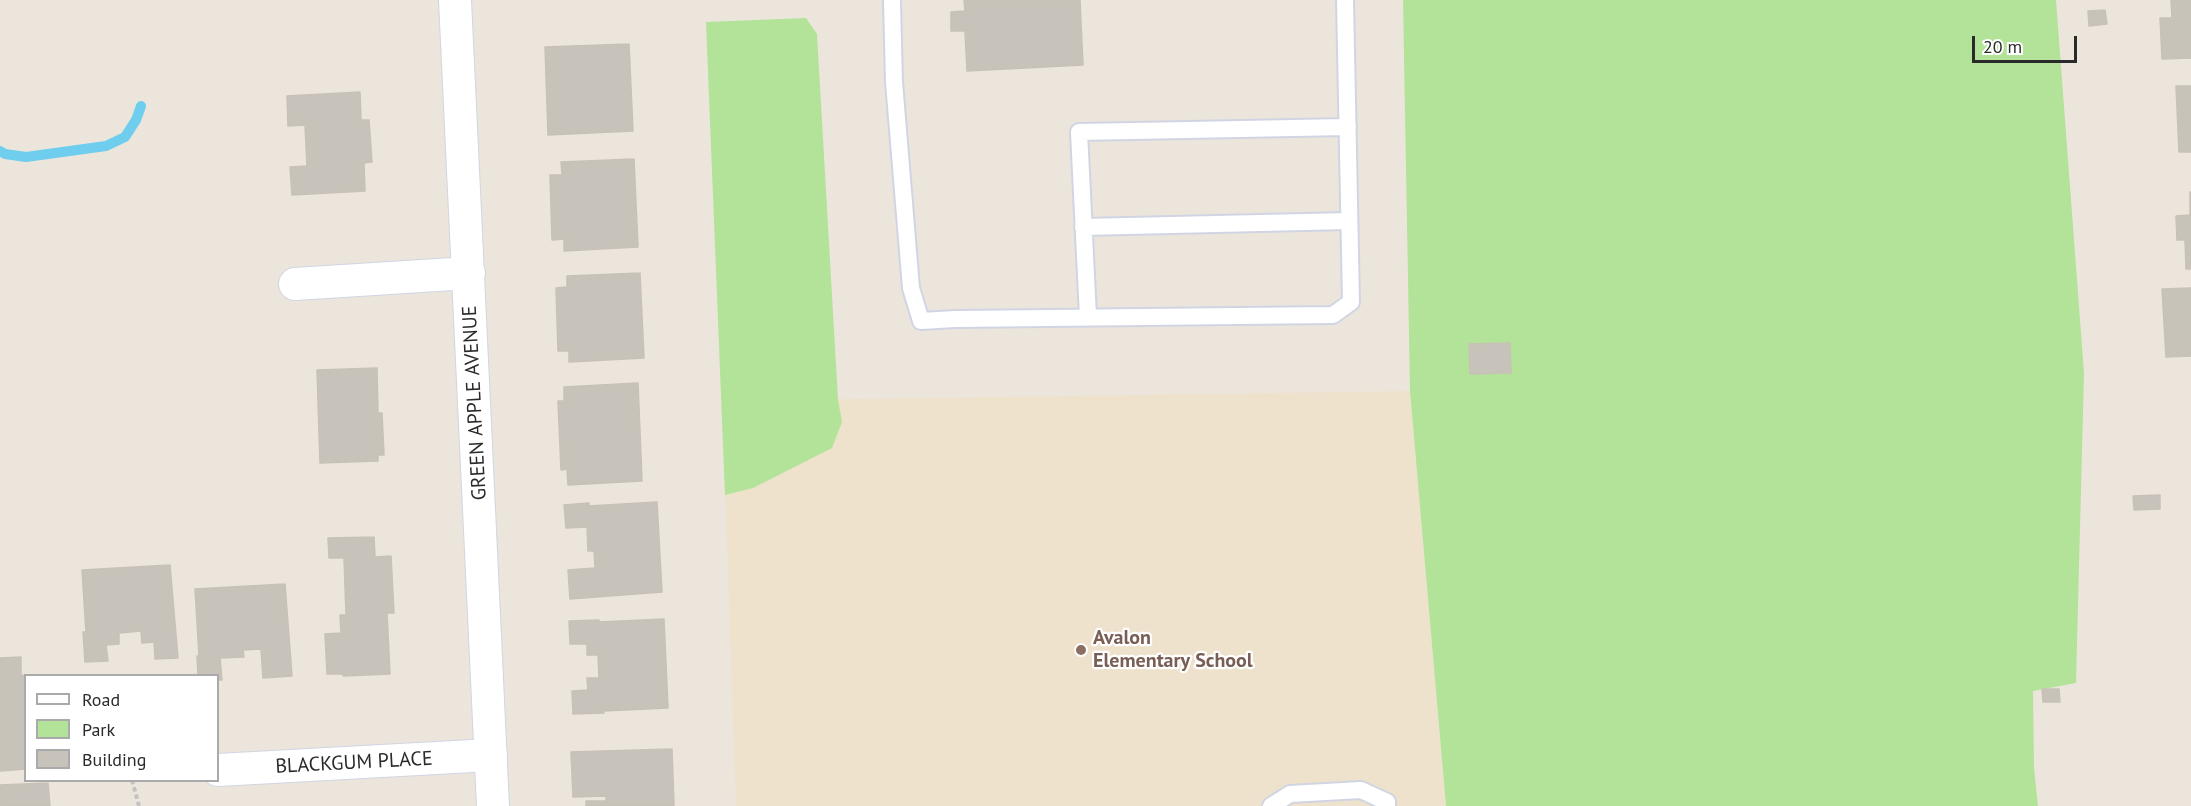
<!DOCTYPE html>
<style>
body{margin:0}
#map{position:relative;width:2191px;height:806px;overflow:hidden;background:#ece5dc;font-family:"PT Sans",sans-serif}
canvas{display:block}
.legend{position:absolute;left:24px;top:674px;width:195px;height:108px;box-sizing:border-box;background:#fff;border:2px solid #aaa;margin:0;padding:8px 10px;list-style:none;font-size:18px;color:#2a2a2a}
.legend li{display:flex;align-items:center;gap:12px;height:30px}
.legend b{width:30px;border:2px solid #aaa}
.scale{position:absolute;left:1972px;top:36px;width:105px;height:27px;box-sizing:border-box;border:3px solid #2a2a2a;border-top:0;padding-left:8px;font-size:18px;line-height:21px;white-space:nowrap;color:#2a2a2a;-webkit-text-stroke:4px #fff;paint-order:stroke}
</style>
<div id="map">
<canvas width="2191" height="806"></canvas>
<ul class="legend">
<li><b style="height:8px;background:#fff"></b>Road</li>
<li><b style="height:16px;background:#b2e399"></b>Park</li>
<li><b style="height:16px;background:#c7c3bb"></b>Building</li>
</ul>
<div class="scale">20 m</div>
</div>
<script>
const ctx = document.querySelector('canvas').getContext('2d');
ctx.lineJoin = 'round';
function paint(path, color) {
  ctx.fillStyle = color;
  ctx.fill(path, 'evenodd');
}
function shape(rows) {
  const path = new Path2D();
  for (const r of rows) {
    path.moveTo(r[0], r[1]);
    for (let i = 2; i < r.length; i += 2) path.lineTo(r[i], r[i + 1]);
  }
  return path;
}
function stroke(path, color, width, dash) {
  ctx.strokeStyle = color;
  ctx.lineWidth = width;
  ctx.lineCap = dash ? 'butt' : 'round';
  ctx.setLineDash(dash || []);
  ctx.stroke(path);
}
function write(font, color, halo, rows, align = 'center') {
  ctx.font = font + ' "PT Sans",sans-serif';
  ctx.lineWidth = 4.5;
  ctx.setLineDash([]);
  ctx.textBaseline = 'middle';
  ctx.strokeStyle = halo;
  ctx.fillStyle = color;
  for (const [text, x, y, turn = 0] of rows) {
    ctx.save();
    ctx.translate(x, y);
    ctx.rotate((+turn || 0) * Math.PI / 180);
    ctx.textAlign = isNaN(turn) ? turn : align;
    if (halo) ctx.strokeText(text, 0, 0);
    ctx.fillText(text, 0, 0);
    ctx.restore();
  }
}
const education = shape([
 [1410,391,1446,806,736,806,722,401]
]);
const green = shape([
 [1403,0,2056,0,2084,373,2076,683,2033,691,2034,768,2038,806,1446,806,1410,391],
 [806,18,817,34,838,400,842,422,832,448,753,488,725,495,706,22]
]);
const stream = shape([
 [0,151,5,154,26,157,106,146,125,137,136,120,141,106]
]);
const building = shape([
 [964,0,1080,0,1083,65,967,71,965,31,951,31,951,12,965,11,964,0],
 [2171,0,2191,0,2191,58,2162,59,2160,18,2172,18,2171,0],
 [2105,10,2107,24,2089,26,2088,11,2105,10],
 [629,44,633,131,548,135,545,47,629,44],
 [2176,86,2191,86,2191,152,2179,152,2176,86],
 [360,92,361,120,369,120,372,162,364,163,365,191,292,195,290,167,307,166,305,125,288,126,287,96,360,92],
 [634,159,638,247,564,251,564,239,552,240,550,175,562,175,561,162,634,159],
 [2190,192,2191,192,2191,269,2186,269,2185,240,2177,240,2176,216,2190,215,2190,192],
 [640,273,644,358,569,362,569,351,558,351,556,288,567,287,567,276,640,273],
 [2191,288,2191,356,2166,357,2162,289,2191,288],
 [1510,343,1511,373,1470,374,1469,344,1510,343],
 [377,368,378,413,382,413,384,455,378,455,378,461,320,463,317,370,377,368],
 [638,383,642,481,568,485,567,469,561,470,558,401,564,401,564,387,638,383],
 [2160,495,2160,509,2134,510,2133,496,2160,495],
 [657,502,662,592,570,599,568,570,595,568,594,551,588,551,587,527,566,528,564,505,589,503,589,506,657,502],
 [374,537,375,557,391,556,394,613,387,613,390,674,343,676,343,674,327,674,325,634,341,633,340,615,346,615,344,558,329,558,328,538,374,537],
 [170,565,178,658,155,659,154,642,142,643,141,631,119,633,119,644,106,645,108,661,85,662,83,632,86,632,82,570,170,565],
 [285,584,292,676,263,678,261,649,243,650,244,657,220,658,222,680,218,680,218,676,198,676,197,656,199,656,195,589,285,584],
 [664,619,668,708,604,711,604,713,573,714,572,691,588,690,587,678,599,678,598,655,587,655,587,644,570,644,569,621,599,620,599,622,664,619],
 [21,657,21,675,28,676,26,676,26,769,0,771,0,658,21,657],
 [2042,689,2059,689,2060,702,2043,702,2042,689],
 [672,749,674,806,586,806,586,801,606,801,606,796,573,797,571,752,672,749],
 [48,783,50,806,0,806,0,785,48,783]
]);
const path = shape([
 [132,780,139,806]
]);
const lane = shape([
 [892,0,894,82,911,288,921,321,955,319,1333,315,1351,302,1345,0],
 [1083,227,1349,221],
 [1088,317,1079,132,1348,127],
 [1271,806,1290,794,1361,790,1387,802,1387,806]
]);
const street = shape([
 [455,0,493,806],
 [295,284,469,273],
 [218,770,491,755]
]);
const markers = [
 [1081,650,6,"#8d6e63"]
];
const streetNames = [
 ["GREEN APPLE AVENUE",475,403,-93],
 ["BLACKGUM PLACE",354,763,-3]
];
const educationNames = [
 ["Avalon",1093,638],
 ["Elementary School",1093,661]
];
paint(education, '#eee2cc');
paint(green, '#b2e399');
stroke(stream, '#6fceee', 10);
paint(building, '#c7c3bb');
stroke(building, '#c8c1b6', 1.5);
stroke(lane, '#d1d5e3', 20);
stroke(street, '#d1d5e3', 34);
stroke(path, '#c3c3c3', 4, [4.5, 3]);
stroke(lane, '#fff', 16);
stroke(street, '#fff', 32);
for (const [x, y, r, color] of markers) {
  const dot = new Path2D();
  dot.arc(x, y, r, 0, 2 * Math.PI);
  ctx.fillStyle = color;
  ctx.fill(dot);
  stroke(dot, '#fff', 2);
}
write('20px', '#2a2a2a', '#fff', streetNames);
write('bold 20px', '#785e54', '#fff', educationNames, 'left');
</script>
